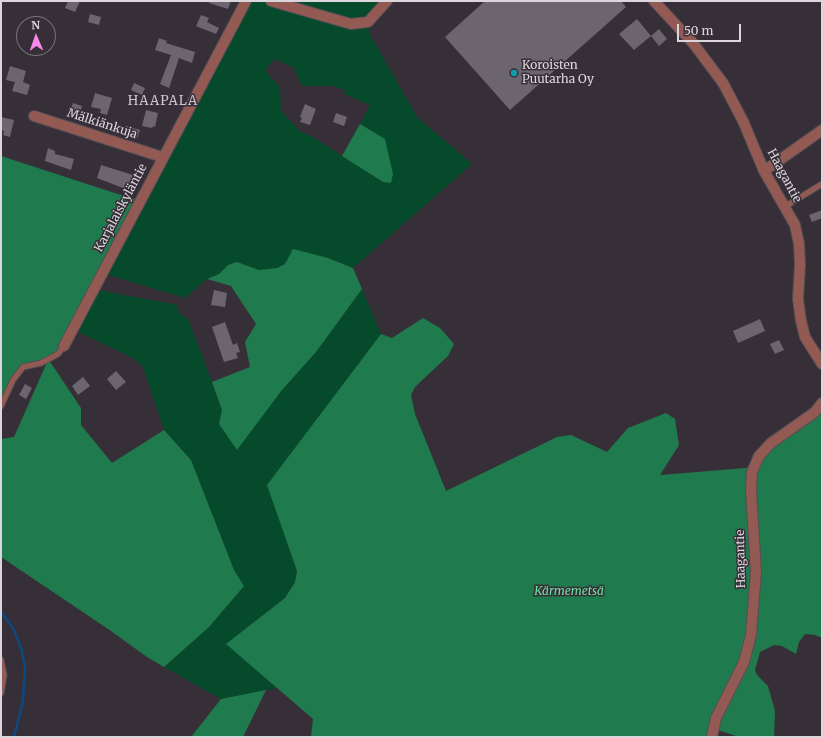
<!DOCTYPE html>
<meta charset="utf-8">
<style>
body{margin:0}
#map{position:relative;width:823px;height:738px;overflow:hidden;background:#372f38;font-family:Merriweather,serif}
canvas{display:block}
.frame{position:absolute;inset:0;border:2px solid #dbd6dc;pointer-events:none}
.north{position:absolute;left:16px;top:16px;width:40px;height:40px;box-sizing:border-box;background:#372f38;border:1px solid #79727a;border-radius:50%;rotate:358deg;font-size:11px;font-weight:700;line-height:16px;text-align:center;color:#dbd6dc}
.north::after{content:'';display:block;margin:auto;width:14px;height:18px;background:#f888ea;clip-path:polygon(50% 0,100% 100%,50% 72%,0 100%)}
.scale{position:absolute;left:677px;top:24px;width:64px;height:18px;box-sizing:border-box;border:2px solid #dbd6dc;border-top:0;padding-left:5px;font-size:12px;line-height:14px;white-space:nowrap;color:#dbd6dc;-webkit-text-stroke:3px #372f38;paint-order:stroke}
</style>
<div id="map">
<canvas width="823" height="738"></canvas>
<div class="frame"></div>
<div class="north">N</div>
<div class="scale">50 m</div>
</div>
<script>
const ctx = document.querySelector('canvas').getContext('2d');
ctx.lineJoin = 'round';
function paint(path, color) {
  ctx.fillStyle = color;
  ctx.fill(path, 'evenodd');
}
function shape(rows) {
  const path = new Path2D();
  for (const r of rows) {
    path.moveTo(r[0], r[1]);
    for (let i = 2; i < r.length; i += 2) path.lineTo(r[i], r[i + 1]);
  }
  return path;
}
function stroke(path, color, width, dash) {
  ctx.strokeStyle = color;
  ctx.lineWidth = width;
  ctx.lineCap = dash ? 'butt' : 'round';
  ctx.setLineDash(dash || []);
  ctx.stroke(path);
}
function write(font, color, halo, rows, align = 'center') {
  ctx.font = font + ' Merriweather,serif';
  ctx.lineWidth = 3;
  ctx.setLineDash([]);
  ctx.textBaseline = 'middle';
  ctx.strokeStyle = halo;
  ctx.fillStyle = color;
  for (const [text, x, y, turn = 0] of rows) {
    ctx.save();
    ctx.translate(x, y);
    ctx.rotate((+turn || 0) * Math.PI / 180);
    ctx.textAlign = isNaN(turn) ? turn : align;
    if (halo) ctx.strokeText(text, 0, 0);
    ctx.fillText(text, 0, 0);
    ctx.restore();
  }
}
const green = shape([
 [246,1,387,1,368,22,370,35,417,117,472,164,353,268,328,258,285,264,277,268,259,270,237,262,228,265,219,274,207,279,185,298,102,273],
 [275,59,294,68,302,86,333,86,345,90,344,94,370,105,360,124,385,139,383,182,311,136,301,132,281,111,280,88,265,70],
 [93,289,177,305,179,314,188,319,212,382,222,410,219,424,282,390,316,352,362,289,381,334,268,485,297,571,295,582,285,598,227,644,277,688,221,699,164,667,209,627,244,586,234,570,191,460,164,430,143,367,133,358,72,329]
]);
const forest = shape([
 [360,124,385,139,393,174,391,183,383,182,342,156],
 [1,156,127,197,140,200,64,346,49,360,81,408,81,425,112,463,164,430,191,460,234,570,244,586,209,627,164,667,147,657,111,631,1,557,1,439,14,437,48,360,23,367,1,406],
 [293,249,328,258,353,268,362,289,316,352,282,390,237,450,219,424,222,410,212,382,250,367,245,342,256,324,231,286,207,279,219,274,228,265,237,262,259,270,277,268,285,264],
 [423,318,440,328,454,344,448,356,415,387,411,395,415,414,446,491,557,437,571,435,607,452,628,428,666,413,675,419,679,445,660,475,758,467,764,458,777,444,822,410,822,638,815,635,805,634,799,642,796,654,782,646,774,645,760,652,755,670,757,675,768,686,775,711,774,737,739,737,709,727,707,737,311,737,313,719,226,644,285,598,295,582,297,571,267,485,381,334,392,338],
 [266,690,243,737,191,737,221,699]
]);
const stream = shape([
 [1,612,13,628,21,648,25,667,23,701,14,737]
]);
const building = shape([
 [68,1,80,1,75,12,65,8],
 [209,1,231,1,228,9,209,3],
 [485,1,621,1,626,7,510,110,445,37],
 [90,14,101,17,99,25,88,22],
 [201,15,209,18,207,22,219,28,216,34,196,26],
 [637,19,651,36,634,50,619,34],
 [659,29,667,39,659,46,651,36],
 [159,38,167,41,166,43,195,52,192,63,179,58,169,88,160,84,171,55,155,50],
 [10,66,26,71,23,82,30,85,27,95,12,91,15,82,6,80],
 [134,83,145,88,142,95,131,90],
 [95,93,112,98,107,115,100,113,101,109,91,107],
 [73,103,82,106,78,119,68,116],
 [305,104,316,109,310,125,300,122,302,118,300,117],
 [146,110,158,113,155,127,153,126,152,128,142,126],
 [336,113,347,117,344,126,333,122],
 [1,117,14,120,10,137,3,135,4,131,1,130],
 [126,126,140,130,137,139,123,134],
 [48,148,55,151,55,154,74,159,71,170,45,161],
 [101,165,133,175,128,190,97,178],
 [822,210,822,218,812,222,809,215],
 [214,290,227,293,225,307,211,305],
 [760,319,765,331,738,343,733,331],
 [225,322,233,345,237,343,240,352,236,353,238,358,224,362,212,327],
 [779,340,784,350,775,354,770,344],
 [116,371,126,382,116,390,107,379],
 [83,377,90,386,78,395,72,386],
 [25,384,32,388,26,399,19,395]
]);
const service = shape([
 [786,206,822,184],
 [1,406,13,380,23,367,41,363,58,354,64,346],
 [1,660,4,675,1,693]
]);
const minor = shape([
 [271,1,351,24,368,22,387,1],
 [654,1,693,43,723,83,743,121,764,171,795,225,799,244,800,265,798,299,801,321,805,337,822,364],
 [34,116,162,157],
 [764,171,822,130],
 [64,346,246,1],
 [712,737,716,718,744,662,751,635,756,572,751,490,752,472,759,456,771,443,815,412,822,403]
]);
const markers = [
 [514,73,4,"#0f9aa8"]
];
const poiNames = [
 ["Koroisten",522,66],
 ["Puutarha Oy",522,80]
];
const streetNames = [
 ["Mälkiänkuja",102,124,18],
 ["Haagantie",784,176,62],
 ["Karjalaiskyläntie",121,208,-62],
 ["Haagantie",741,559,-91]
];
const parkNames = [
 ["Kärmemetsä",569,592]
];
const neighbourhoodNames = [
 ["HAAPALA",163,101]
];
paint(green, '#054a2b');
paint(forest, '#1f7b4d');
stroke(stream, '#0a4982', 2.5);
paint(building, '#6c646e');
stroke(service, '#554d56', 7);
stroke(minor, '#554d56', 12);
stroke(service, '#935a53', 5);
stroke(minor, '#935a53', 10);
for (const [x, y, r, color] of markers) {
  const dot = new Path2D();
  dot.arc(x, y, r, 0, 2 * Math.PI);
  ctx.fillStyle = color;
  ctx.fill(dot);
  stroke(dot, '#372f38', 1.5);
}
write('12px', '#dbd6dc', '#372f38', poiNames, 'left');
write('12px', '#dbd6dc', '#372f38', streetNames);
write('italic 12px', '#6fe2a0', '#372f38', parkNames);
ctx.letterSpacing = '1px';
write('13px', '#ccc2ce', '#372f38', neighbourhoodNames);
ctx.letterSpacing = '0px';
</script>
